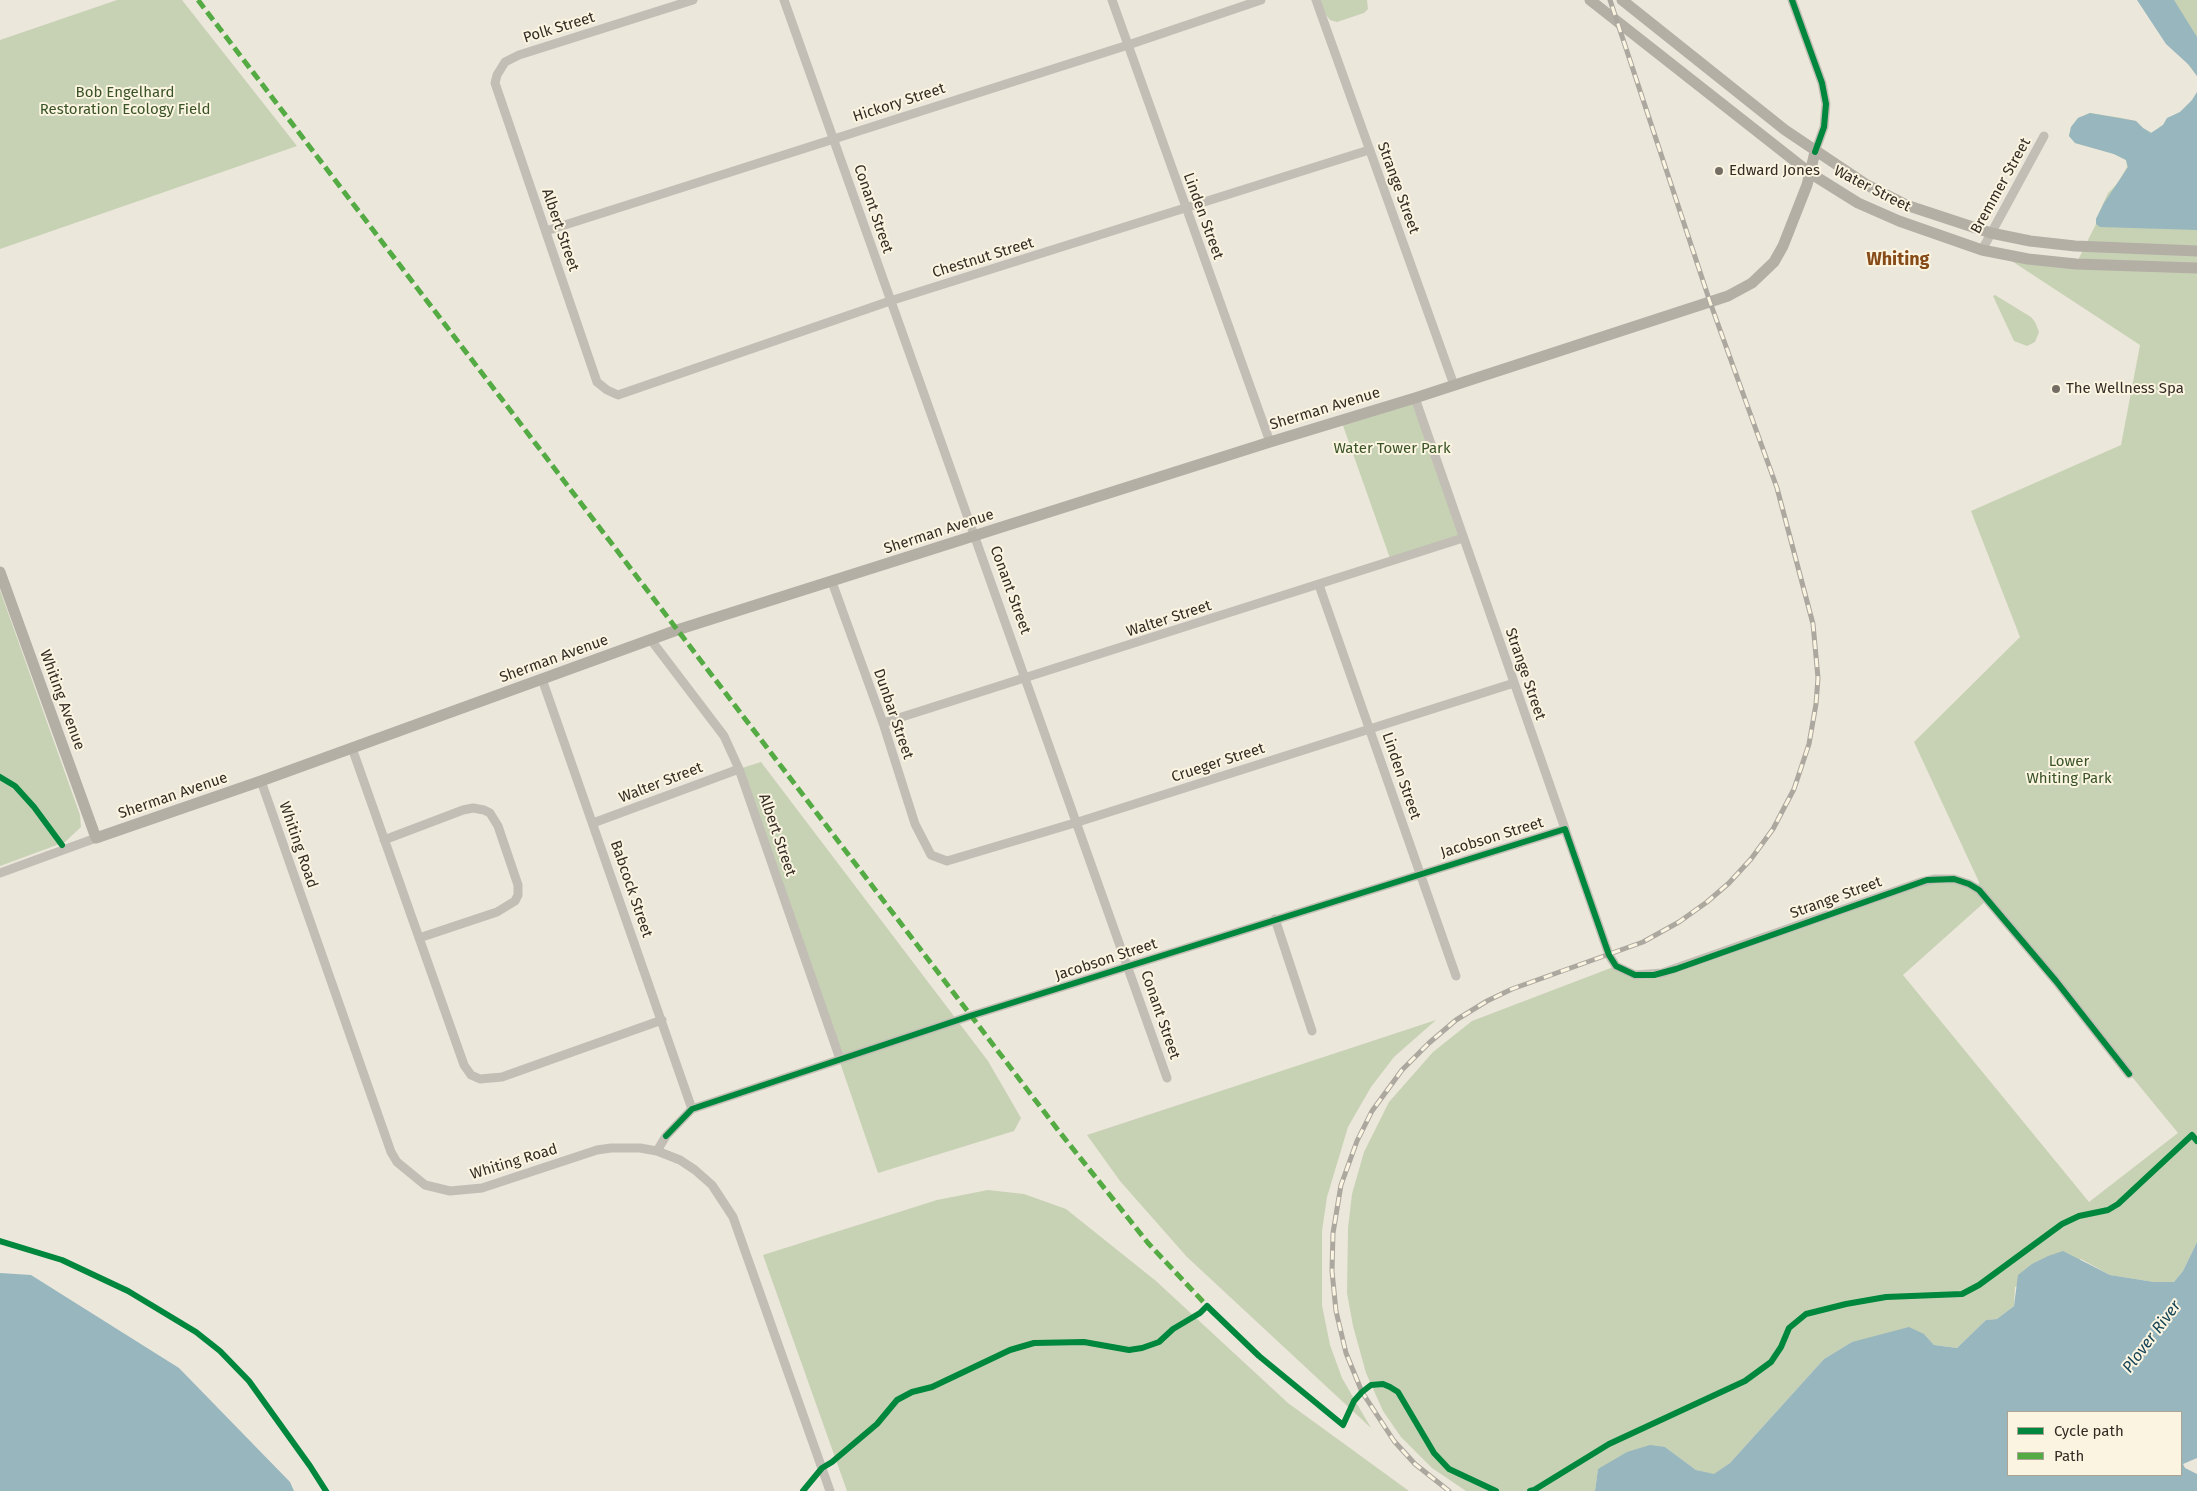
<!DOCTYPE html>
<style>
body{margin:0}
#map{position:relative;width:2197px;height:1491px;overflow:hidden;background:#ece7db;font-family:"Fira Sans",sans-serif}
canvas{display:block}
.legend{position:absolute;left:2007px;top:1411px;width:175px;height:65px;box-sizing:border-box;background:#faf4e1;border:1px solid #aba495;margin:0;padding:6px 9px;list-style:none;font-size:15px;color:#342c24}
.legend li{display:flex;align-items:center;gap:10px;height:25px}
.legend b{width:25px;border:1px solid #aba495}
</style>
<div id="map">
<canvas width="2197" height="1491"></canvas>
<ul class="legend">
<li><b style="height:6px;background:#00873e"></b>Cycle path</li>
<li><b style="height:6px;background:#54ab44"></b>Path</li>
</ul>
</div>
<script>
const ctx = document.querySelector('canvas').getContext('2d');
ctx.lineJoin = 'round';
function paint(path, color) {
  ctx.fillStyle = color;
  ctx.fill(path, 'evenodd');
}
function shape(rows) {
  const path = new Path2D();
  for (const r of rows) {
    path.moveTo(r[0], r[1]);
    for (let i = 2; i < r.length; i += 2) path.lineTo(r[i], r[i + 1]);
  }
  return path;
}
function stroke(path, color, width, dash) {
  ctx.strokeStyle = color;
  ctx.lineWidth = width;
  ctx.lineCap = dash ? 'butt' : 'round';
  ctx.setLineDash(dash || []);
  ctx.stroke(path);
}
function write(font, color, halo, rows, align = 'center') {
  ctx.font = font + ' "Fira Sans",sans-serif';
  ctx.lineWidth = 4;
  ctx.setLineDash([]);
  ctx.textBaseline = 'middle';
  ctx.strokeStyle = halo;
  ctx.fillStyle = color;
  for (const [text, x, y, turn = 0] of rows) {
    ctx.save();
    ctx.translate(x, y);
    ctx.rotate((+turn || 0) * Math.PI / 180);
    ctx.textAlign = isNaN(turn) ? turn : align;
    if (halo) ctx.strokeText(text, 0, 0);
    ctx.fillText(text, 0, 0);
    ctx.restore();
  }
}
const green = shape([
 [117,0,182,0,297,146,0,249,0,40],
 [1320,0,1367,0,1368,9,1364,13,1337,22,1330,20,1326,15],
 [2138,0,2197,0,2197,76],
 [2197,93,2197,1242,2183,1271,2174,1282,2154,1282,2110,1275,2081,1259,2015,1287,2014,1306,1997,1319,1986,1320,1957,1348,1934,1345,1924,1334,1852,1342,1824,1359,1730,1463,1714,1475,1696,1470,1665,1447,1598,1469,1595,1491,1466,1491,1432,1468,1401,1437,1383,1411,1366,1373,1353,1326,1347,1293,1348,1228,1352,1194,1364,1152,1389,1102,1433,1052,1472,1021,1616,966,1643,976,1935,879,1979,889,1979,882,1914,742,2020,637,1971,511,2121,445,2140,345,2001,254,2076,264,2096,224,2096,219,2108,193,2118,183,2127,167,2126,160,2114,154,2075,143,2069,136,2071,127,2078,118,2090,113,2122,118,2136,121,2143,128,2152,133,2180,112,2193,100],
 [1987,900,2178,1133,2089,1202,1903,975],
 [1995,295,2031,317,2035,322,2039,332,2035,342,2027,346,2014,341,1993,296],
 [1415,398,1463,538,1391,561,1341,420],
 [0,590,80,815,81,827,65,842,0,866],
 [761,762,988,1061,1021,1118,1014,1131,878,1173,739,769],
 [1436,1020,1394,1057,1371,1087,1348,1127,1327,1197,1322,1231,1322,1305,1330,1345,1342,1378,1371,1428,1187,1257,1120,1181,1087,1135],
 [988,1190,1024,1194,1066,1209,1156,1281,1288,1403,1409,1491,847,1491,763,1255,937,1200]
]);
const water = shape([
 [2137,0,2174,0,2197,37,2197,76,2189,65,2166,44],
 [2197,92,2197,230,2100,227,2096,224,2096,219,2104,203,2128,167,2126,160,2114,154,2075,143,2069,136,2071,127,2078,118,2090,113,2136,121,2143,128,2151,133,2163,125,2167,118,2180,112,2192,100],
 [2197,1242,2197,1458,2183,1464,2185,1468,2197,1474,2197,1491,1595,1491,1598,1469,1627,1452,1650,1445,1665,1447,1696,1470,1714,1474,1730,1463,1824,1359,1852,1342,1909,1327,1924,1334,1934,1345,1957,1348,1986,1320,1997,1319,2014,1306,2018,1275,2032,1264,2048,1256,2063,1251,2110,1275,2154,1282,2174,1282,2183,1271],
 [2008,1412,2181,1412,2181,1475,2008,1475],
 [0,1273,31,1275,179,1368,290,1482,294,1491,0,1491]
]);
const street = shape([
 [693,0,519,55,505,62,497,75,495,83,597,382,607,390,618,395,890,301,1369,150],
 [784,0,1167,1078],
 [1112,0,1270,442],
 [1316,0,1454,385],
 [1792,0,1822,83,1826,104,1824,127,1815,152],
 [546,231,1128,45,1261,0],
 [1982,250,2044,136],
 [1415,398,1609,955,1616,966,1635,975,1662,973,1921,882,1935,879,1954,879,1969,884,1979,890,2056,981,2129,1074],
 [832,582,883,723,915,824,931,855,947,861,1078,822,1514,683],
 [1319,585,1456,976],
 [651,640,724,736,739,769,840,1059],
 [542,679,692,1109],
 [883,723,1463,538],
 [352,748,464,1065,471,1075,480,1079,502,1077,662,1020],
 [261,781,391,1152,397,1162,425,1185,450,1191,482,1188,597,1150,611,1148,640,1148,657,1151,680,1160,695,1170,712,1185,733,1217,830,1491],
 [593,823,739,769],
 [384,840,463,810,473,808,484,810,490,813,498,826,518,885,518,895,515,901,497,912,419,938],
 [0,873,96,838],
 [1275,919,1312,1031],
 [657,1151,666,1136,692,1109,970,1016,1565,829]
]);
const secondary = shape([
 [1590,0,1810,173,1858,203,1899,221,1982,250,2028,259,2076,264,2197,268],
 [1622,0,1785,130,1867,185,1906,205,1991,233,2030,241,2075,246,2197,251],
 [0,572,96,838,261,781,677,630,1270,442,1415,398,1728,296,1752,283,1774,262,1783,246,1807,185,1815,152]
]);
const rail = shape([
 [1449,1491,1415,1464,1394,1441,1362,1392,1346,1353,1336,1311,1332,1271,1333,1233,1341,1185,1357,1141,1372,1111,1402,1070,1429,1043,1456,1020,1487,1001,1512,989,1643,942,1679,922,1707,902,1729,883,1751,859,1773,829,1794,789,1809,744,1816,704,1818,678,1813,624,1777,488,1710,302,1610,0]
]);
const quiet = shape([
 [198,0,1058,1130,1148,1243,1210,1309]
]);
const cycleway = shape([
 [1792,0,1822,83,1826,104,1824,127,1815,152],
 [0,777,15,786,34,807,62,845],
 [666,1136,692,1109,970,1016,1565,829,1609,955,1616,966,1635,975,1654,975,1676,969,1927,880,1954,879,1969,884,1979,890,2056,981,2129,1074],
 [0,1241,62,1260,128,1291,196,1332,220,1351,249,1381,310,1466,326,1491],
 [803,1491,822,1468,832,1462,877,1424,897,1400,912,1392,932,1387,1010,1350,1034,1343,1084,1342,1129,1350,1142,1348,1159,1342,1173,1329,1200,1313,1207,1306,1259,1356,1343,1425,1354,1401,1362,1392,1371,1385,1383,1384,1390,1387,1398,1392,1434,1453,1449,1469,1496,1491],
 [1530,1491,1534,1490,1609,1444,1745,1381,1771,1362,1781,1347,1789,1328,1806,1314,1846,1304,1886,1297,1962,1294,1979,1285,2062,1224,2079,1216,2108,1210,2118,1204,2192,1135,2197,1141]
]);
const markers = [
 [1719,171,5,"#746d64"],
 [2056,389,5,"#746d64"]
];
const streetNames = [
 ["Polk Street",559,28,-17],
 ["Hickory Street",899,103,-18],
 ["Bremmer Street",2001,186,-61],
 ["Strange Street",1398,188,70],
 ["Water Street",1872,189,27],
 ["Conant Street",873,209,71],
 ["Linden Street",1203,216,70],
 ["Albert Street",560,230,71],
 ["Chestnut Street",983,258,-17],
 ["Sherman Avenue",1325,409,-17],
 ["Sherman Avenue",939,532,-18],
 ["Conant Street",1010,590,70],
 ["Walter Street",1169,619,-18],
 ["Sherman Avenue",554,659,-20],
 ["Strange Street",1525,674,71],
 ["Whiting Avenue",62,700,70],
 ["Dunbar Street",893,714,71],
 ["Crueger Street",1218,763,-18],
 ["Linden Street",1401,776,71],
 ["Walter Street",661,783,-21],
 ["Sherman Avenue",173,796,-19],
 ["Albert Street",777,835,71],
 ["Jacobson Street",1492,838,-17],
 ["Whiting Road",298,845,71],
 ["Babcock Street",631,889,71],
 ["Strange Street",1836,898,-20],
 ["Jacobson Street",1106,960,-18],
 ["Conant Street",1160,1015,71],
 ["Whiting Road",514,1162,-17]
];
const parkNames = [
 ["Bob Engelhard",125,93],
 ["Restoration Ecology Field",125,110],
 ["Water Tower Park",1392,449],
 ["Lower",2069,762],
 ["Whiting Park",2069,779]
];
const poiNames = [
 ["Edward Jones",1729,171],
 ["The Wellness Spa",2066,389]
];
const waterNames = [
 ["Plover River",2152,1337,-53]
];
const quarterNames = [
 ["Whiting",1898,260]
];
paint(green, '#c7d2b4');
paint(water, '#97b6be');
stroke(street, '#c3beb5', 9);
stroke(secondary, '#b4afa5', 11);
stroke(rail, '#aca79f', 5);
stroke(rail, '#faf4e1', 3, [9]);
stroke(quiet, '#54ab44', 5, [10, 5]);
stroke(cycleway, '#00873e', 6);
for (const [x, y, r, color] of markers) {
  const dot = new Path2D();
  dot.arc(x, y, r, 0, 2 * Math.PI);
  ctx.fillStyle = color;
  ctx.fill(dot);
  stroke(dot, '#faf4e1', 2);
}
write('15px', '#342c24', '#faf4e1', streetNames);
write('15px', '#395326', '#faf4e1', parkNames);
write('15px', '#342c24', '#faf4e1', poiNames, 'left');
write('italic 16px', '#174557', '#faf4e1', waterNames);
write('bold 18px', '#874b18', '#faf4e1', quarterNames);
</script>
